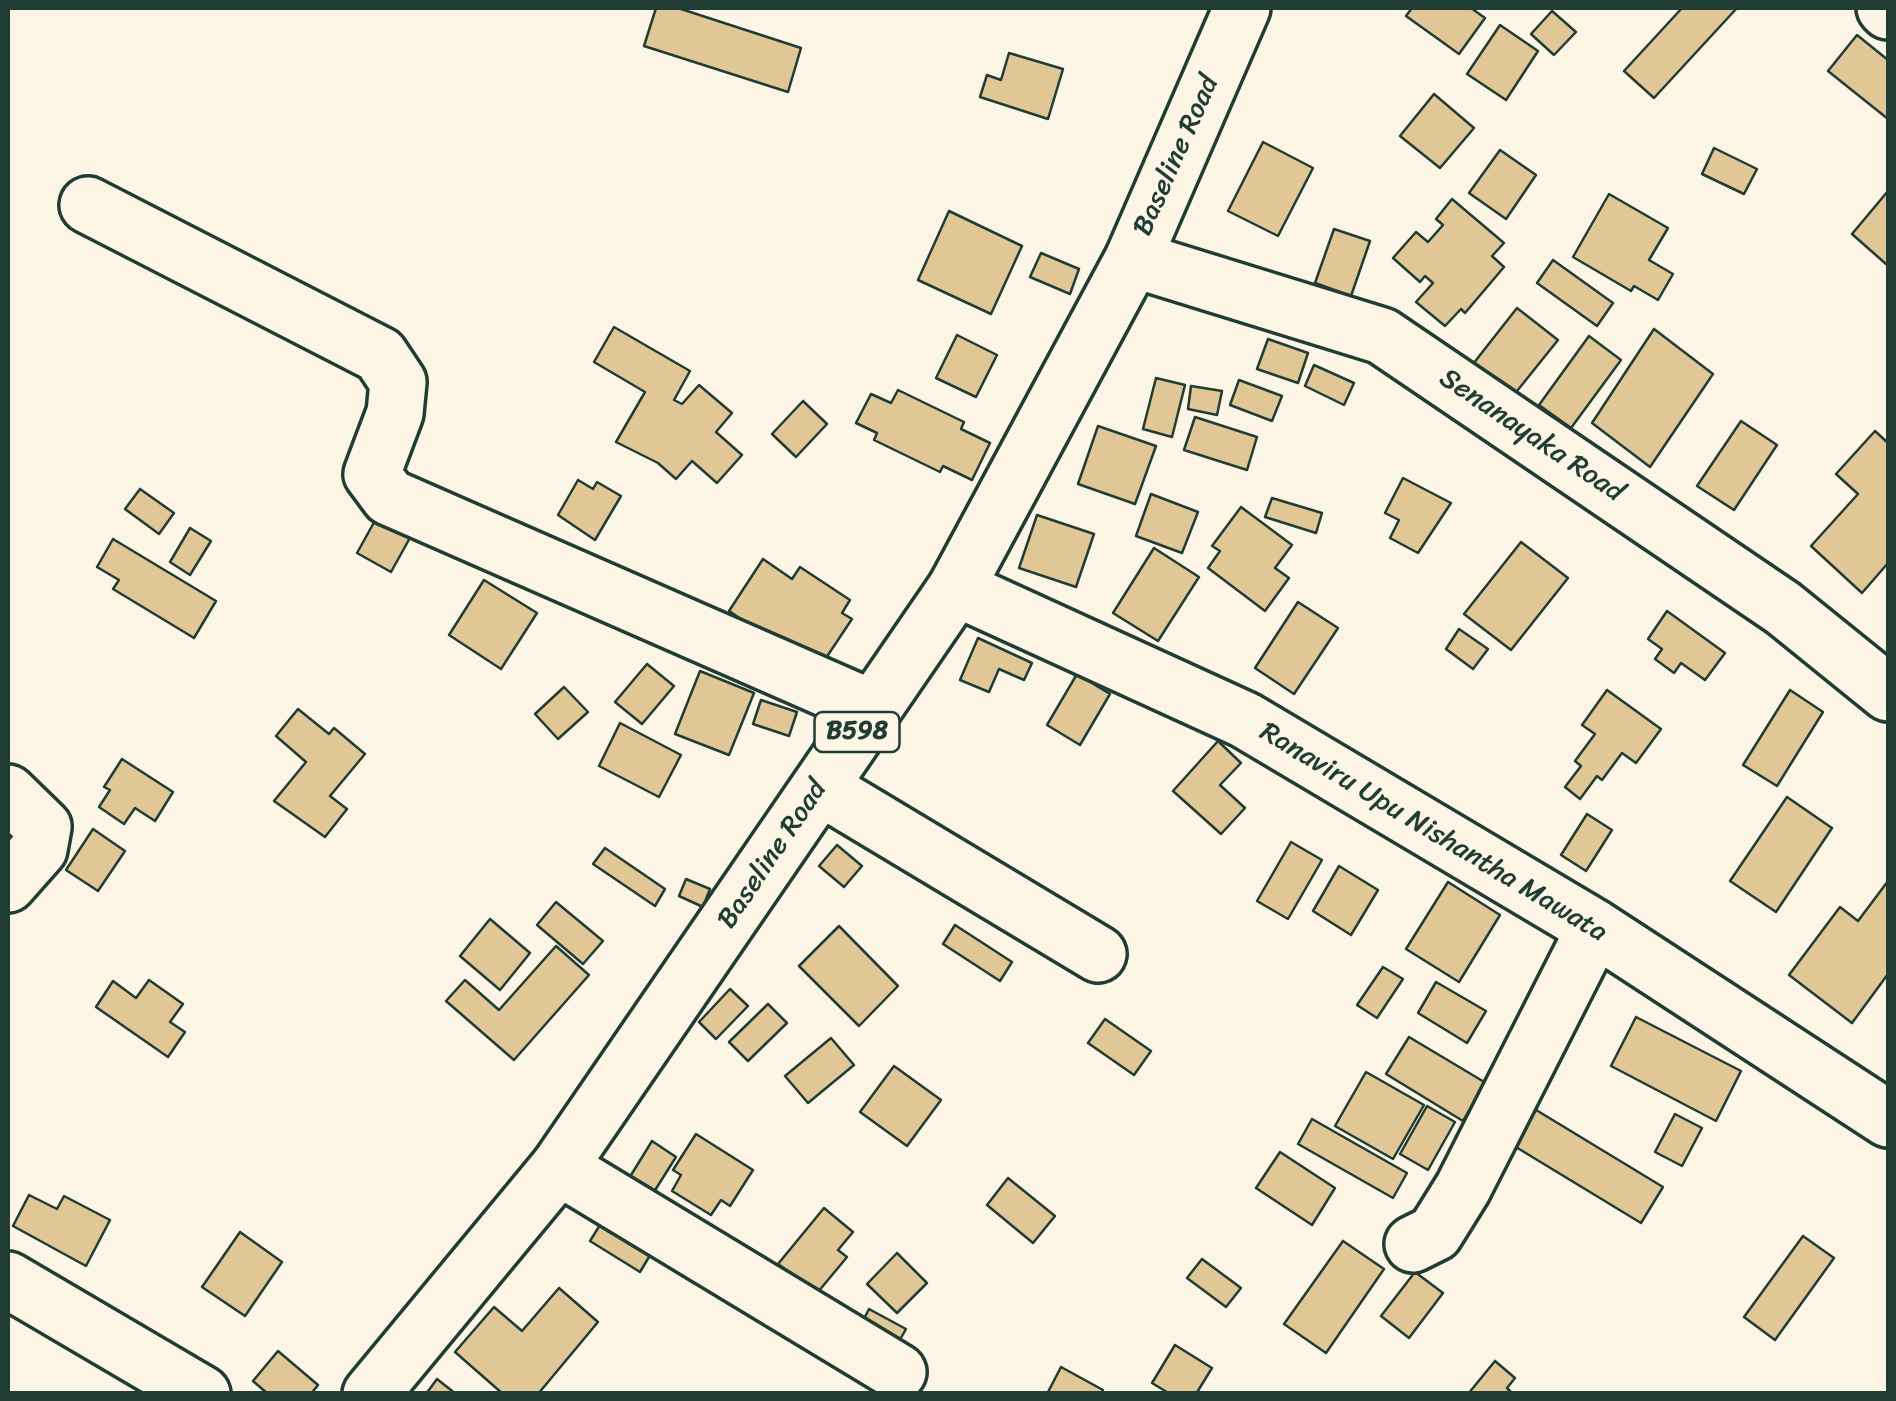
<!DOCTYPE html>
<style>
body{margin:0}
#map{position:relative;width:1896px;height:1401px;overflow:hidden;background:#fcf5e5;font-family:Sriracha,sans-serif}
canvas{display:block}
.frame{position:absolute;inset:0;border:10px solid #1f3d34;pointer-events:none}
</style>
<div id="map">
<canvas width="1896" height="1401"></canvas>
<div class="frame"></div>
</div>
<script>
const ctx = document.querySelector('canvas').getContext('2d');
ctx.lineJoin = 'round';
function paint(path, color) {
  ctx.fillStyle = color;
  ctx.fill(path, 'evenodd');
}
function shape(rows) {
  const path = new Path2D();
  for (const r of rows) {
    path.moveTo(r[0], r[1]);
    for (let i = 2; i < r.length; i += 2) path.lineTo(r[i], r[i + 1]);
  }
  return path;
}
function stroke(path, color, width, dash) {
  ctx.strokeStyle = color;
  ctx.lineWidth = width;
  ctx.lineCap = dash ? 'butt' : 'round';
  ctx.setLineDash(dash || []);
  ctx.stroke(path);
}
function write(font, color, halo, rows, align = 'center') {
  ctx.font = font + ' Sriracha,sans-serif';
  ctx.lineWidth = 8;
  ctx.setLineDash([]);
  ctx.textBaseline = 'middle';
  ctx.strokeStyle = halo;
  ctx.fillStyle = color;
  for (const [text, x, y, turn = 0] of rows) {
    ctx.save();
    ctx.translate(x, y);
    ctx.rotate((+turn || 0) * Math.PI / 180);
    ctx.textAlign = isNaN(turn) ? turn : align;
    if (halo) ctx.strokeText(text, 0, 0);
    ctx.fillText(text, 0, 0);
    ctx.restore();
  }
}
const building = shape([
 [656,8,678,8,801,48,788,92,644,46,656,8],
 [1412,8,1471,8,1485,18,1459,54,1406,16,1412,8],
 [1682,8,1737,8,1654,98,1624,71,1682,8],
 [1552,11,1576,32,1554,55,1531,34,1552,11],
 [1500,25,1538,51,1506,100,1467,74,1500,25],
 [1857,35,1888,60,1888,119,1828,71,1857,35],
 [1009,53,1063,69,1048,119,980,97,987,75,1001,80,1009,53],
 [1434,94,1474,128,1440,168,1400,136,1434,94],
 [1263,142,1313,168,1278,236,1228,211,1263,142],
 [1714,148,1757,169,1744,194,1702,174,1714,148],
 [1500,150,1536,175,1506,219,1469,193,1500,150],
 [1888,191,1888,262,1886,264,1852,234,1888,191],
 [1609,194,1668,228,1649,260,1673,274,1658,300,1634,286,1631,291,1573,257,1609,194],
 [1452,199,1504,243,1492,256,1504,267,1465,313,1461,309,1445,326,1416,302,1433,283,1425,276,1420,282,1393,258,1416,232,1428,242,1443,225,1436,219,1452,199],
 [949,211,1022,246,991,314,918,280,949,211],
 [1334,229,1370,241,1351,296,1315,283,1334,229],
 [1041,253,1079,269,1070,294,1030,277,1041,253],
 [1553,260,1613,303,1597,326,1537,283,1553,260],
 [1517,308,1558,340,1513,396,1473,364,1517,308],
 [614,327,690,371,674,400,682,404,699,385,732,413,716,432,742,455,717,483,692,461,676,479,658,463,616,442,645,392,594,362,614,327],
 [1654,329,1713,374,1650,467,1592,423,1654,329],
 [957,335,997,355,976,397,936,378,957,335],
 [1589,336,1621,360,1571,428,1539,405,1589,336],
 [1268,339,1308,353,1298,383,1257,369,1268,339],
 [1314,365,1354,383,1344,405,1305,386,1314,365],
 [1156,378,1185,385,1172,437,1143,429,1156,378],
 [1239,380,1282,396,1272,421,1230,405,1239,380],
 [1191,386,1222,391,1217,415,1188,409,1191,386],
 [898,390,964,422,961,429,990,443,972,480,943,466,940,472,874,440,877,433,856,423,871,394,891,403,898,390],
 [803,401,827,424,796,457,772,434,803,401],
 [1195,417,1257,437,1247,470,1184,450,1195,417],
 [1741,421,1777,445,1734,510,1697,486,1741,421],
 [1098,426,1156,446,1135,504,1078,484,1098,426],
 [1875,431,1888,443,1888,563,1862,593,1811,546,1858,494,1836,474,1875,431],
 [1403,478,1451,503,1418,553,1390,538,1399,520,1385,513,1403,478],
 [578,480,593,489,597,482,621,496,595,540,558,515,578,480],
 [140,489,174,513,159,534,125,509,140,489],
 [1151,494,1198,512,1182,553,1136,536,1151,494],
 [1272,498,1322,513,1316,533,1265,517,1272,498],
 [1241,507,1292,545,1275,568,1289,578,1265,611,1208,568,1220,551,1212,546,1241,507],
 [1037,515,1094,534,1076,587,1019,568,1037,515],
 [377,517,411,536,391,572,357,553,377,517],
 [190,528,211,541,190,575,170,562,190,528],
 [113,539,216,601,194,638,113,589,119,580,97,567,113,539],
 [1521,542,1568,578,1511,650,1464,614,1521,542],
 [1154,548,1199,577,1158,641,1113,613,1154,548],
 [763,559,792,579,800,567,850,600,842,613,852,619,818,670,729,611,763,559],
 [484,580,537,613,501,669,449,635,484,580],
 [1298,602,1338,628,1294,694,1255,668,1298,602],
 [1667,611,1725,653,1705,680,1681,663,1674,673,1655,659,1662,649,1648,639,1667,611],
 [1459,629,1488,649,1473,669,1446,649,1459,629],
 [978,638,1032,663,1024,680,999,669,989,692,960,680,978,638],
 [647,664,674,686,642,724,615,702,647,664],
 [700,671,754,693,729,755,675,734,700,671],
 [1077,674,1110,694,1080,745,1047,725,1077,674],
 [564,687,588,712,558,739,535,714,564,687],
 [1607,690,1661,729,1636,763,1622,753,1602,780,1597,776,1580,799,1565,787,1581,766,1575,761,1595,734,1582,725,1607,690],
 [1790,690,1823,712,1777,786,1743,765,1790,690],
 [761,700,797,712,789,736,753,724,761,700],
 [298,709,329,734,334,728,365,754,330,796,347,809,325,837,274,801,306,762,276,736,298,709],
 [620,723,681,755,659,797,599,766,620,723],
 [1218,741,1241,763,1220,785,1245,808,1221,834,1173,791,1218,741],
 [122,759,173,792,155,821,135,808,124,824,99,807,110,790,104,787,122,759],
 [1787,797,1832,828,1776,912,1730,881,1787,797],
 [1587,814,1612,830,1586,871,1561,855,1587,814],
 [93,829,125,851,98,891,66,870,93,829],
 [1291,842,1322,860,1288,919,1257,901,1291,842],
 [837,845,862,866,844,887,819,866,837,845],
 [605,848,665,889,655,906,593,864,605,848],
 [1339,866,1378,890,1351,935,1313,911,1339,866],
 [686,879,710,889,703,907,679,896,686,879],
 [1888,881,1888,974,1852,1023,1789,975,1840,907,1858,921,1888,881],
 [1448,882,1500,915,1459,982,1406,949,1448,882],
 [556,902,603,941,583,964,537,925,556,902],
 [490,919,530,953,500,990,460,956,490,919],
 [955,925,1012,962,1000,981,943,944,955,925],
 [839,926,898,986,859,1026,799,966,839,926],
 [556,946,589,975,514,1060,446,1001,465,980,499,1010,556,946],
 [1383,967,1403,979,1377,1018,1357,1005,1383,967],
 [149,980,183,1004,170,1022,185,1032,168,1057,96,1007,113,981,136,998,149,980],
 [1436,982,1486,1011,1467,1043,1418,1013,1436,982],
 [730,989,748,1006,716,1039,699,1022,730,989],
 [768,1004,787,1023,748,1061,729,1042,768,1004],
 [1636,1017,1741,1071,1716,1121,1611,1066,1636,1017],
 [1105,1019,1151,1051,1134,1075,1088,1043,1105,1019],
 [1409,1037,1486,1083,1463,1121,1386,1074,1409,1037],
 [831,1038,854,1065,808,1103,785,1076,831,1038],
 [894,1066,941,1100,907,1146,860,1112,894,1066],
 [1366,1072,1424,1105,1393,1159,1335,1126,1366,1072],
 [1523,1102,1663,1187,1641,1223,1501,1138,1523,1102],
 [1427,1106,1455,1122,1428,1170,1400,1154,1427,1106],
 [1675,1114,1702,1128,1682,1166,1655,1152,1675,1114],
 [1312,1119,1407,1173,1393,1198,1298,1144,1312,1119],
 [696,1134,753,1170,730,1206,721,1200,711,1215,672,1191,681,1175,673,1170,696,1134],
 [652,1141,676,1157,652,1195,628,1180,652,1141],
 [1280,1152,1335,1188,1312,1225,1256,1188,1280,1152],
 [1008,1178,1055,1216,1033,1243,987,1205,1008,1178],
 [29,1195,57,1209,64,1196,110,1220,86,1266,13,1226,29,1195],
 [824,1208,853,1232,838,1250,847,1257,818,1292,778,1264,824,1208],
 [608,1212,658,1242,640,1272,590,1241,608,1212],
 [240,1232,282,1262,245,1316,202,1287,240,1232],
 [1803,1236,1834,1258,1775,1340,1744,1317,1803,1236],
 [1343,1241,1384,1269,1326,1353,1284,1324,1343,1241],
 [897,1253,927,1283,897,1313,867,1284,897,1253],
 [1202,1259,1241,1288,1226,1307,1187,1278,1202,1259],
 [1415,1272,1443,1293,1409,1338,1381,1316,1415,1272],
 [559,1288,598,1322,538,1394,503,1394,455,1352,494,1307,522,1331,559,1288],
 [869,1309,906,1329,888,1361,852,1342,869,1309],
 [1175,1345,1212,1368,1196,1394,1170,1394,1152,1383,1175,1345],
 [278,1351,318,1385,311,1394,268,1394,253,1381,278,1351],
 [1495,1361,1515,1378,1507,1388,1513,1394,1468,1394,1495,1361],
 [1061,1367,1103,1390,1101,1394,1047,1394,1061,1367],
 [437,1379,456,1394,426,1394,437,1379]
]);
const minor = shape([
 [1885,8,1888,11],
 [88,205,380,355,398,382,395,413,372,474,389,497,873,709],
 [1133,259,1382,336,1783,608,1888,693],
 [956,588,1245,720,1595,928,1888,1119],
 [820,787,1098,954],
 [8,793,43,827,39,849,8,884],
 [559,1167,898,1372],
 [1413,1244,1435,1233,1463,1188,1595,928],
 [8,1280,202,1394]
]);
const major = shape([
 [371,1394,559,1167,956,588,1133,259,1242,8]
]);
const shields = [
 [857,732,85]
];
const shieldNames = [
 ["B598",857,732]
];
const streetNames = [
 ["Baseline Road",1177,156,-66],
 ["Senanayaka Road",1531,436,34],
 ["Ranaviru Upu Nishantha Mawata",1433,833,31],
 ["Baseline Road",773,855,-56]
];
paint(building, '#e1c696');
stroke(building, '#1f3d34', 2.5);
stroke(minor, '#1f3d34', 62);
stroke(major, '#1f3d34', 62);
stroke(minor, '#fcf5e5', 55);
stroke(major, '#fcf5e5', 55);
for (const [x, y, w] of shields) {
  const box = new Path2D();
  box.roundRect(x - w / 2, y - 20, w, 40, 8);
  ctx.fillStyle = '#fcf5e5';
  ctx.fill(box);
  stroke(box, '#1f3d34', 2.5);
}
write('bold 25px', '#1f3d34', null, shieldNames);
write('28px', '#1f3d34', '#fcf5e5', streetNames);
</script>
